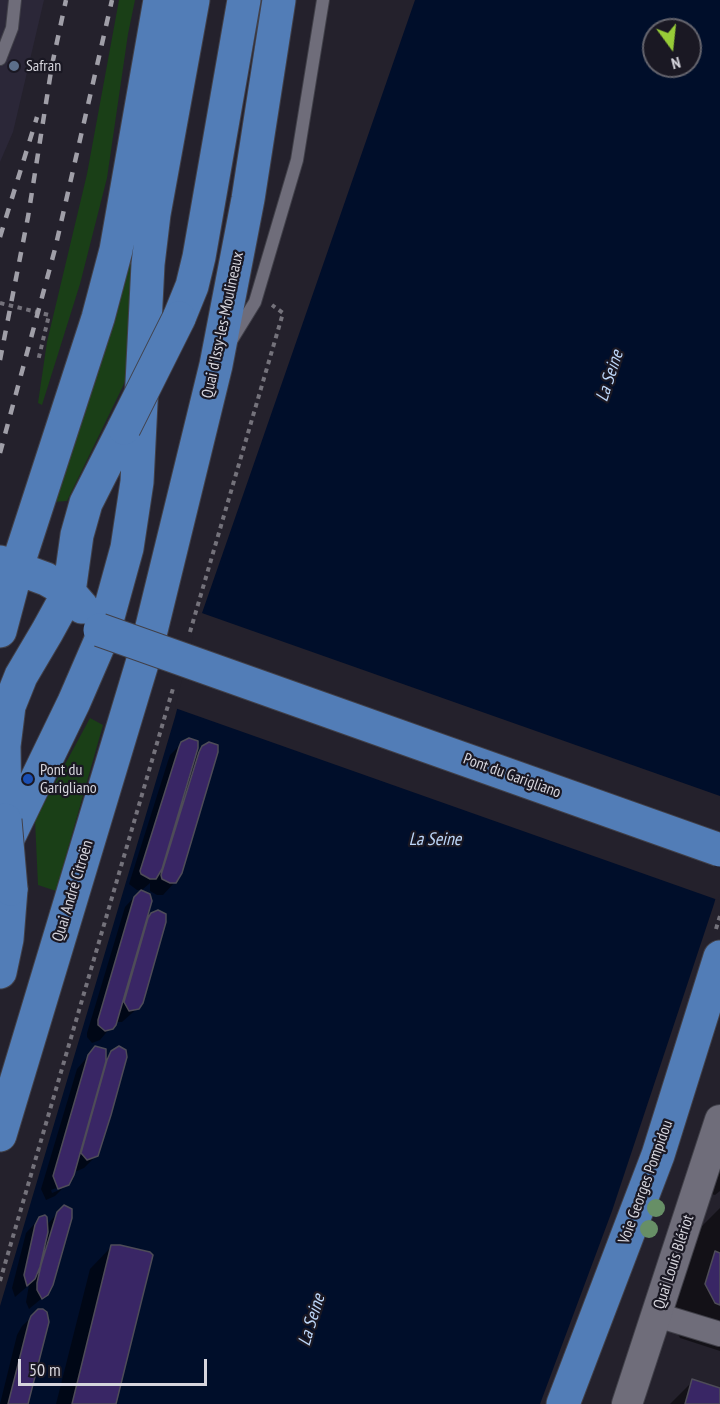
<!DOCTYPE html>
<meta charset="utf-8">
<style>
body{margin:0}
#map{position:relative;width:720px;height:1404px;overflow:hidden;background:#24212c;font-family:"PT Sans Narrow",sans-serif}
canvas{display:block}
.north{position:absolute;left:642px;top:18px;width:60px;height:60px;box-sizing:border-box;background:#1a1823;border:2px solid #65646d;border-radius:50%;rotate:165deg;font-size:16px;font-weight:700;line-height:24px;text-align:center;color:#d6d5dd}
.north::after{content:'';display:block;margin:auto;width:21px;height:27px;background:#97cc38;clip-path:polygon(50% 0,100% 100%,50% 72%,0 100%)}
.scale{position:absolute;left:18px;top:1359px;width:189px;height:27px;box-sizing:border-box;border:3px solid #d6d5dd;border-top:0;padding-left:8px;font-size:18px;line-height:21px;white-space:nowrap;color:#d6d5dd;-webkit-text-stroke:4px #1a1823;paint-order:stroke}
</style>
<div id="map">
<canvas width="720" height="1404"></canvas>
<div class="north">N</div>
<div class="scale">50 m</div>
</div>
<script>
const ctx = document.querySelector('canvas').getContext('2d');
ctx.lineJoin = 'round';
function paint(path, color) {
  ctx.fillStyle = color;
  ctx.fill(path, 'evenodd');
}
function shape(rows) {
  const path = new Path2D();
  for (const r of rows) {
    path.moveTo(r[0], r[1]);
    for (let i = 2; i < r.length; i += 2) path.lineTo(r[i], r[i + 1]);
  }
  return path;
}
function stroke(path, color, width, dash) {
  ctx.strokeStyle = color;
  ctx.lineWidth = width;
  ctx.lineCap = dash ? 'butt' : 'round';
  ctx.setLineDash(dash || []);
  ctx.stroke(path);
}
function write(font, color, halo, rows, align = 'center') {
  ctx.font = font + ' "PT Sans Narrow",sans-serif';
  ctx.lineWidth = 4.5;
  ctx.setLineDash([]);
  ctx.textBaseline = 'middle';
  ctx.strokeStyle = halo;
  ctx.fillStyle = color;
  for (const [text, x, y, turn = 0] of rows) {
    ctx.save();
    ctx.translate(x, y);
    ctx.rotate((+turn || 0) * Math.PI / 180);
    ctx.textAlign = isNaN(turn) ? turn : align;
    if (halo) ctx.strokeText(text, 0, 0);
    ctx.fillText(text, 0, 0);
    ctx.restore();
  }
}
const built = shape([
 [0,0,44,0,13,132,0,162]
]);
const green = shape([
 [119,0,135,0,128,34,107,178,80,284,42,405,38,403,47,342,87,174],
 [130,242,142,248,135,356,123,386,67,501,52,502],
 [90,718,103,725,56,891,38,885,35,820]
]);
const water = shape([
 [415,0,720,0,720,883,714,904,612,1211,540,1404,0,1404,0,1306,175,717,202,613],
 [654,30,690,30,690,66,654,66]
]);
const pier = shape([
 [199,612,720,796,720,894,718,900,175,708]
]);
const shadow = shape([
 [182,743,194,755,203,747,175,882,163,895,157,895,150,891,150,883,142,890,137,890,129,884,168,761,170,755],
 [137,894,145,921,153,913,140,1006,122,1022,115,1022,100,1040,92,1043,87,1037,87,1033,125,907],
 [95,1048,105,1060,115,1049,97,1155,84,1168,77,1171,74,1168,67,1184,55,1196,46,1200,41,1189,77,1069],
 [62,1186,62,1189,52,1193,51,1190],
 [720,1163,720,1191,715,1195,711,1194],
 [62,1208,47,1294,29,1309,26,1302,29,1285,15,1297,12,1288,26,1233,38,1220,46,1226],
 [720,1208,720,1351,680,1338,671,1320,699,1229],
 [112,1246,114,1404,56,1404,90,1269],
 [35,1314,26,1404,0,1404,17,1335,22,1326],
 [693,1381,720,1390,720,1404,670,1404]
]);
const building = shape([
 [189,738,198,741,198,748,162,869,156,879,150,879,141,874,140,871,179,747,181,742,189,738],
 [209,742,218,745,218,752,182,873,176,883,170,883,162,879,161,875,199,752,202,746,209,742],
 [141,890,150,894,152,901,116,1025,113,1029,105,1031,98,1025,98,1020,134,897,141,890],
 [158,910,166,914,166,922,143,1003,139,1009,129,1011,124,1002,148,918,151,913,158,910],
 [95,1046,106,1049,106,1061,74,1175,69,1185,58,1189,53,1176,88,1055,95,1046],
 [119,1046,126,1050,127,1057,111,1115,98,1156,87,1160,81,1153,107,1060,111,1051,119,1046],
 [64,1205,72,1209,72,1218,53,1285,48,1295,42,1299,37,1290,37,1283,41,1265,57,1212,64,1205],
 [45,1215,47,1217,48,1232,40,1267,35,1279,27,1286,24,1275,35,1225,39,1217,45,1215],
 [111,1245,120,1245,150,1252,153,1255,141,1303,116,1404,72,1404,111,1245],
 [715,1251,720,1253,720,1305,715,1303,705,1284,715,1251],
 [38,1309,43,1309,47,1312,49,1322,28,1404,8,1404,29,1321,31,1316,38,1309],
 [692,1379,720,1388,720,1404,685,1404,692,1379]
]);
const path = shape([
 [0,303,49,315,38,361],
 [190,632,283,313,272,305],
 [716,929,720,916],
 [0,1281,174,685]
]);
const service = shape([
 [0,59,12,28,15,0],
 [231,341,255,302,297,160,323,0]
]);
const minor = shape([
 [657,1315,720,1334]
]);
const tertiary = shape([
 [627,1404,720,1120]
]);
const primary = shape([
 [179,318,192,286,199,257,244,0],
 [0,562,46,579,69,592,82,607],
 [0,631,17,567,98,318,116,250,160,0],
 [5,820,4,746,9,706,21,676,47,632,69,592,77,535,86,503,124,428],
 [0,855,74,702,103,635,127,548,137,482,148,264,154,214,193,0],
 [0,972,7,939,11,889],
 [0,1135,147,647,216,365,248,199,279,0],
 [563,1404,658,1155,720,957]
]);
const rail = shape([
 [0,237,37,117],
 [0,360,28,217,52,65,66,0],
 [0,453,55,249,112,0]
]);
const primaryBridge = shape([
 [124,428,179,318],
 [100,630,720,850],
 [5,820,11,889]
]);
const trees = [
 [656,1208],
 [649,1229]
];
const markers = [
 [14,66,6,"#5c6f8a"],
 [28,779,6,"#1a4fb4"]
];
const poiNames = [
 ["Safran",26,66],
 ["Pont du",40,770],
 ["Garigliano",40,788]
];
const streetNames = [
 ["Quai d'Issy-les-Moulineaux",223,325,-78],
 ["Pont du Garigliano",512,776,20],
 ["Quai André Citroën",73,891,-73],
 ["Voie Georges Pompidou",646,1182,-70],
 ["Quai Louis Blériot",674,1262,-72]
];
const waterNames = [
 ["La Seine",610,376,-72],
 ["La Seine",435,840],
 ["La Seine",312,1320,-73]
];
paint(built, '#2b2738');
paint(green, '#1a3f17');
paint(water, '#000e2a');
paint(pier, '#24212c');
paint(shadow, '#0007');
paint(building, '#392665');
stroke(building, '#4e4c58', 1.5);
stroke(service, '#414049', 14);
stroke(minor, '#414049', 26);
stroke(tertiary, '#414049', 32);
stroke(primary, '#414049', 35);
stroke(path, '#74727b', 4, [4.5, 4.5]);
stroke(service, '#6f6d7a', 12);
stroke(minor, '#6f6d7a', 24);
stroke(tertiary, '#6f6d7a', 30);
stroke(primary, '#527db7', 33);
stroke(rail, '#a09fa8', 4.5, [10, 10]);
stroke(primaryBridge, '#414049', 35, []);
stroke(primaryBridge, '#527db7', 33);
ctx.fillStyle = '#678f66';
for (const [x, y] of trees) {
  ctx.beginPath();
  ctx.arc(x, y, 9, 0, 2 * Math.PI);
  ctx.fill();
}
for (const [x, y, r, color] of markers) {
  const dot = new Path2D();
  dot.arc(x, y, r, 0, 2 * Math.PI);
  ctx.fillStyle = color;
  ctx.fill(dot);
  stroke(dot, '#1a1823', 2);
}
write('16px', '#d6d5dd', '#1a1823', poiNames, 'left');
write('16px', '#d6d5dd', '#1a1823', streetNames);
write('italic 18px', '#bdd6f8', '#1a1823', waterNames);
</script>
